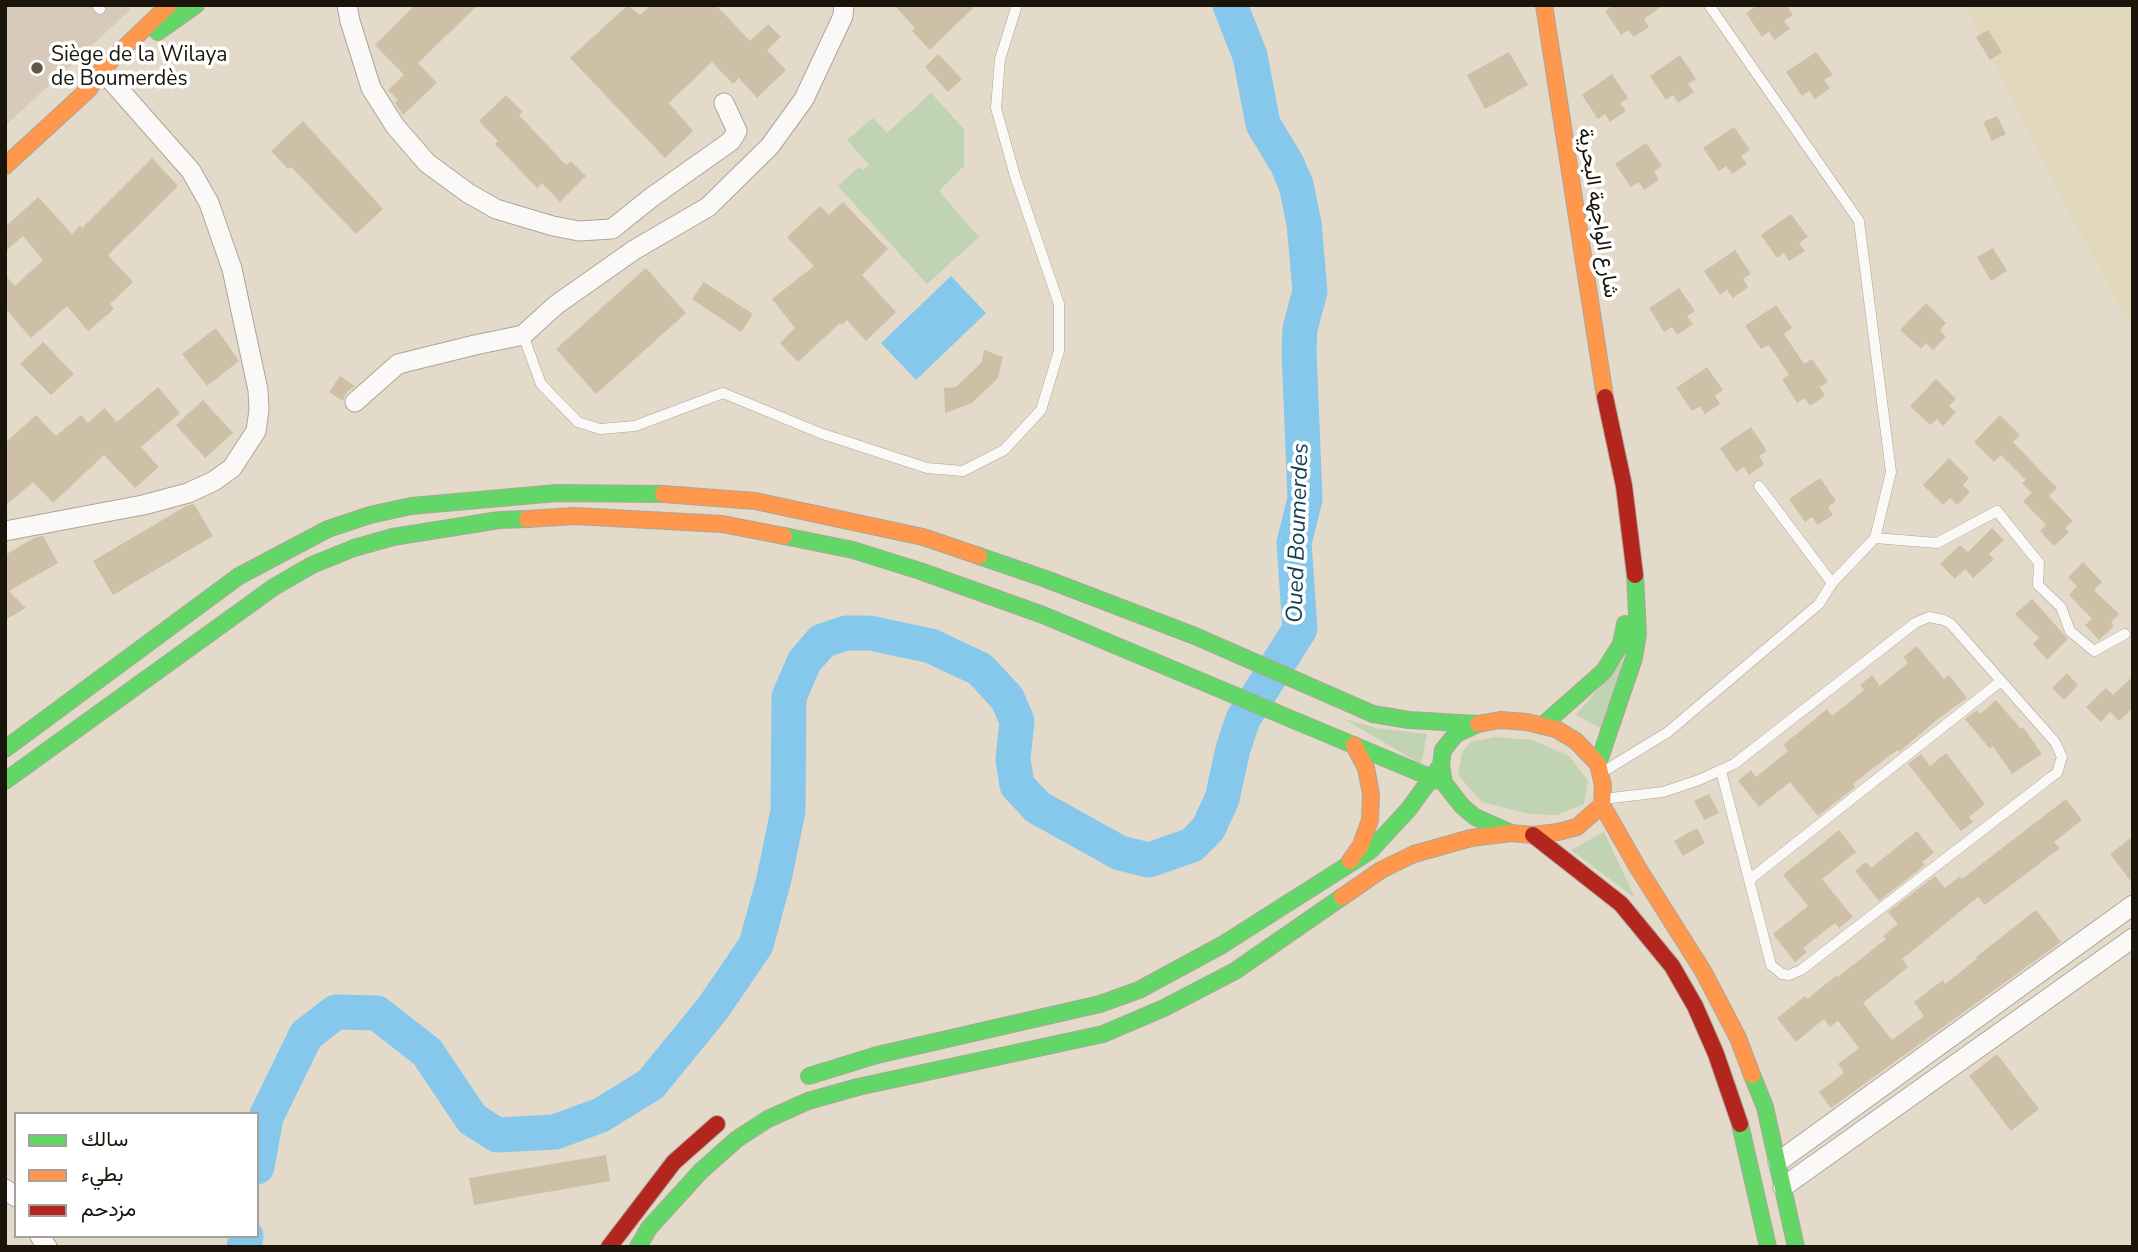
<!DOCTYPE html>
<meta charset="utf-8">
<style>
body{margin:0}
#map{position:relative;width:2138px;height:1252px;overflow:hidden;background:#e4daca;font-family:"Nunito Sans",Vazirmatn,sans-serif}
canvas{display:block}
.frame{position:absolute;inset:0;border:7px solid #1a140a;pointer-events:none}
.legend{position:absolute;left:14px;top:1112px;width:245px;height:126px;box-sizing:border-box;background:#fff;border:2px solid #a3a19d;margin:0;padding:9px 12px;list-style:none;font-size:21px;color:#1a140a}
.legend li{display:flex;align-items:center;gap:14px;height:35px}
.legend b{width:35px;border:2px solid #a3a19d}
</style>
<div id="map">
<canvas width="2138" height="1252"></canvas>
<div class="frame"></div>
<ul class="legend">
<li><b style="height:9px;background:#63d668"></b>سالك</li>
<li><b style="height:9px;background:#ff974d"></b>بطيء</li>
<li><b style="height:9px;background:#b3261e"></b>مزدحم</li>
</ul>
</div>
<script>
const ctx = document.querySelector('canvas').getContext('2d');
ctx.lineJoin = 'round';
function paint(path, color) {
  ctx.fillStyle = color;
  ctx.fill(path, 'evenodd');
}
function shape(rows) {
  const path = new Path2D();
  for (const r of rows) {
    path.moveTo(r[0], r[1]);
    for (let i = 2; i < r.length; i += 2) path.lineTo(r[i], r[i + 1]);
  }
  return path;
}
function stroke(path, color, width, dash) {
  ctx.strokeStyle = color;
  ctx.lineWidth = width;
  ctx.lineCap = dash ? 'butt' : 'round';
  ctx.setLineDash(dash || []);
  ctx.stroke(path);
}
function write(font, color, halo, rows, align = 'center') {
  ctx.font = font + ' "Nunito Sans",Vazirmatn,sans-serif';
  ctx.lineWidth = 7;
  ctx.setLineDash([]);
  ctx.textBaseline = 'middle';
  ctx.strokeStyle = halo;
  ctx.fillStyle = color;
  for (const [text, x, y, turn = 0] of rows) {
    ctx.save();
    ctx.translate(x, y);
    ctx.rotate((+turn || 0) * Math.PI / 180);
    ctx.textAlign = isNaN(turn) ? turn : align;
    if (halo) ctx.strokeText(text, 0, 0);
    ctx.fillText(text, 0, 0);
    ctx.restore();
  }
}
const commercial = shape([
 [5,5,126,5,130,10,5,126]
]);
const green = shape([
 [931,93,964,129,964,166,939,191,979,237,927,284,838,186,859,167,863,170,869,165,847,140,873,118,887,133],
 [1630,651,1602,729,1576,715],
 [1344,719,1376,728,1427,734,1421,764],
 [1495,737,1532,740,1569,756,1588,781,1584,804,1557,815,1530,814,1482,802,1458,775,1460,763,1463,751,1471,742],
 [1604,832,1635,898,1571,850]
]);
const sand = shape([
 [1964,5,2130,5,2133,9,2133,324,2117,304]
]);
const water = shape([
 [951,276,986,313,916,380,881,343]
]);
const river = shape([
 [257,1167,266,1117,306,1035,336,1012,377,1013,427,1052,472,1119,497,1135,555,1132,601,1115,651,1084,713,1008,756,945,774,879,788,811,789,697,804,662,822,641,846,633,870,633,931,646,980,669,1007,698,1017,721,1013,759,1017,785,1037,807,1120,853,1149,860,1192,845,1208,829,1222,799,1233,749,1243,719,1300,629,1294,543,1305,499,1299,350,1300,329,1310,291,1304,223,1296,185,1287,164,1263,124,1250,56,1230,5],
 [244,1247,246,1236]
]);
const building = shape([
 [415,5,478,5,418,63,437,83,403,115,395,103,398,100,388,90,404,75,375,45],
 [628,5,640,15,651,5,716,5,750,41,768,24,781,37,767,50,786,70,757,98,739,78,733,84,712,62,669,103,693,131,665,158,570,58],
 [894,5,976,5,930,50,912,31,915,28],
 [1613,5,1663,5,1644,19,1649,27,1634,37,1628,30,1621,35,1605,11],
 [1757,5,1786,5,1793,15,1784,21,1790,29,1774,40,1769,31,1762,37,1746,13],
 [1988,30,2002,52,1990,60,1976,37],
 [1509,52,1528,85,1485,109,1467,75],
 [1816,52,1833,75,1824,80,1830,88,1815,99,1809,91,1802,96,1786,72],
 [938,54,962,79,948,92,925,67],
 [1680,55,1696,79,1688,84,1694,92,1678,103,1673,95,1666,100,1650,76],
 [1612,74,1628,98,1620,103,1626,111,1610,122,1605,114,1598,119,1582,95],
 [506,95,523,112,519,115,566,165,571,161,586,176,560,202,542,183,537,188,495,144,498,141,479,121],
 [1997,116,2006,134,1992,141,1983,122],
 [303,121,383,209,356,234,291,167,288,169,271,151],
 [1734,127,1750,150,1741,156,1747,164,1732,174,1726,166,1719,171,1703,148],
 [1646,143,1662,166,1654,171,1659,180,1644,190,1639,182,1631,187,1615,164],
 [152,158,178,186,108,255,133,282,110,304,114,309,88,331,67,306,31,338,5,308,5,275,15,286,43,260,23,236,5,252,5,227,38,197,72,234,80,226,82,228],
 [843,202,888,249,862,275,896,312,866,341,847,320,842,325,840,323,798,362,780,343,795,328,772,299,814,266,787,237,820,206,829,215],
 [1791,214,1808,237,1799,243,1805,251,1789,261,1784,253,1777,258,1761,235],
 [1993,248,2007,271,1991,281,1977,257],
 [1735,250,1751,274,1743,279,1748,287,1733,298,1727,290,1720,295,1704,271],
 [646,268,686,313,596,394,556,349],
 [704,282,753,314,741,332,692,299],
 [1679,288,1695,311,1687,316,1693,324,1677,335,1672,327,1664,332,1649,308],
 [1926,303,1946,323,1940,330,1946,337,1933,350,1926,343,1921,349,1900,330],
 [1776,305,1792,328,1784,334,1804,364,1812,359,1828,382,1820,387,1825,396,1810,406,1805,398,1797,403,1782,379,1789,375,1769,345,1761,349,1745,326],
 [216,328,239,361,207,386,182,354],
 [43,342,74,374,51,395,20,364],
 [984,350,1003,357,998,378,972,403,945,413,944,388,956,387,982,362],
 [1707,367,1723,390,1715,396,1720,404,1705,414,1700,406,1692,411,1676,388],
 [340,376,355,386,346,393,343,401,329,392],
 [1936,379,1956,399,1949,406,1956,412,1943,426,1937,419,1930,425,1910,406],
 [158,387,180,413,141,447,159,467,135,488,104,455,53,503,33,482,5,506,5,443,36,415,56,436,81,415,88,423,104,408,117,422],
 [203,400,233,433,205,458,176,425],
 [2000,415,2020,435,2013,442,2057,488,2049,496,2073,521,2065,528,2069,532,2054,546,2040,531,2046,525,2023,501,2032,493,2022,483,2026,480,2001,455,1994,462,1974,442],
 [1751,427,1767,451,1759,456,1764,464,1749,475,1744,467,1736,472,1720,448],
 [1949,458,1969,478,1963,485,1970,492,1957,505,1950,498,1943,505,1923,485],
 [1820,478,1836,501,1828,507,1833,515,1818,525,1812,517,1805,522,1789,499],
 [194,504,213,536,113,595,93,561,186,506],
 [1992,528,2004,540,1989,554,1994,559,1973,578,1965,569,1955,579,1940,564,1960,545,1968,552],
 [43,536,58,563,9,591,26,608,5,620,5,555,34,538],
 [2083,562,2102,582,2094,590,2119,614,2111,622,2114,626,2099,640,2085,625,2092,619,2069,595,2077,586,2068,577],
 [2032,599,2068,639,2047,660,2033,644,2039,638,2015,614],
 [1917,646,1944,679,1949,675,1967,698,1938,719,1899,752,1898,750,1885,759,1853,784,1855,787,1818,816,1790,782,1759,807,1738,781,1751,770,1756,777,1788,751,1783,745,1827,709,1832,716,1864,690,1860,685,1872,675,1880,686,1908,663,1903,657],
 [2067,673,2078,685,2064,700,2052,688],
 [2133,676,2133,708,2119,721,2110,712,2101,722,2086,707,2106,688,2113,695],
 [1996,700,2021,729,2023,727,2042,754,2012,774,1993,746,1990,749,1965,719,1977,710,1980,714],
 [1946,753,1985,804,1969,817,1973,822,1961,831,1908,764,1921,754,1930,766],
 [1709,794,1719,813,1704,820,1694,801],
 [2066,799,2082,820,2054,842,2060,848,1985,905,1978,897,1902,959,1908,967,1863,1003,1892,1040,1924,1016,1914,1002,1943,980,1945,984,1977,959,1976,957,2036,910,2061,942,1831,1108,1819,1092,1844,1073,1838,1064,1859,1048,1838,1021,1830,1027,1824,1019,1796,1042,1777,1018,1805,996,1807,999,1837,975,1838,977,1886,939,1883,936,1898,924,1888,912,1935,876,1945,888,1960,876,1962,879],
 [1697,828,1705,843,1683,856,1674,841],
 [1839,830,1856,852,1822,879,1853,917,1839,928,1835,923,1803,948,1807,952,1795,962,1773,934,1808,906,1783,875],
 [1917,831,1934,853,1922,862,1925,865,1879,901,1855,871,1866,862,1871,868],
 [2133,836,2133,884,2110,854],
 [1997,1054,2039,1109,2011,1131,1969,1076],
 [606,1155,610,1181,474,1205,469,1178]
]);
const lane = shape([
 [97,5,100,9],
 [523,335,541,384,578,422,600,429,635,426,723,393,820,433,927,468,963,471,1004,450,1041,410,1059,351,1059,304,1015,176,996,108,1000,59,1017,5],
 [1759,486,1832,583],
 [1875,538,1937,543,1997,511,2039,563,2038,585,2061,607,2070,631,2094,651,2125,634],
 [1606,770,1668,732,1819,604,1832,583,1875,538,1891,472,1859,221,1709,5],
 [1611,798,1663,792,1699,780,1734,764,1915,623,1929,617,1944,620,1951,624,2055,742,2062,757,2057,773,2050,778,1801,970,1789,975,1782,974,1771,965,1721,771],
 [1749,880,2001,681]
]);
const street = shape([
 [347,5,350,21,371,88,395,126,427,163,468,193,496,209,553,226,579,231,612,229,652,197,731,141,737,131,724,103],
 [355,402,398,364,475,345,523,335,556,305,634,250,708,207,770,146,804,99,843,16,844,5],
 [5,531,143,505,188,493,214,481,232,468,256,431,259,410,258,390,232,269,209,203,191,171,109,78],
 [1778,1162,2133,905],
 [1783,1187,2133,938],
 [5,1189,16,1197],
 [40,1236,47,1247]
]);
const fast = shape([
 [158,32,196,5],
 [784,536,853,550,920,571,1043,615,1444,783],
 [979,556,1046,579,1195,636,1373,714,1409,720,1478,724],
 [1478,724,1456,734,1443,750,1441,765,1444,783,1462,806,1475,817,1511,833],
 [1542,726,1604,671,1621,644,1625,624],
 [5,749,239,576,328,529,370,515,411,506,557,493,663,494],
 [1598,764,1634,658,1638,634,1635,575],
 [5,781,274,587,312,565,354,548,393,537,499,520,527,519],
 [1752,1075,1765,1107,1796,1247],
 [809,1076,877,1055,1100,1004,1139,990,1222,945,1370,851,1408,810,1441,765],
 [1740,1124,1768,1247],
 [638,1247,649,1228,701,1171,737,1139,768,1119,808,1101,858,1087,1103,1034,1164,1008,1235,971,1342,897]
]);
const slow = shape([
 [1544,5,1605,397],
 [5,166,89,89,102,69,169,5],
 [663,494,755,501,923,537,979,556],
 [527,519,575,516,722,524,784,536],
 [1602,805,1638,868,1703,971,1738,1038,1752,1075],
 [1350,861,1361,845,1370,820,1371,794,1366,768,1354,745],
 [1342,897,1381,870,1414,854,1471,838,1511,833,1533,835,1558,832,1577,827,1602,805,1603,785,1598,764,1576,741,1556,729,1527,722,1500,720,1478,724]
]);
const jam = shape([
 [1605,397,1624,486,1635,575],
 [1533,835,1621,904,1672,966,1695,1006,1716,1054,1740,1124],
 [609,1247,674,1162,717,1124]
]);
const markers = [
 [37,68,7,"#61594d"]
];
const poiNames = [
 ["Siège de la Wilaya",51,56],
 ["de Boumerdès",51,80]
];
const streetNames = [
 ["شارع الواجهة البحرية",1597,213,81]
];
const waterNames = [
 ["Oued Boumerdes",1299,533,-88]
];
paint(commercial, '#d8cabb');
paint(green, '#c0d3b3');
paint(sand, '#e2d8bc');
paint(water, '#86c8ec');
stroke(river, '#86c8ec', 35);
paint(building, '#cdc0a7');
stroke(lane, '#aca599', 11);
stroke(street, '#aca599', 21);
stroke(fast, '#aca599', 18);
stroke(slow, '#aca599', 18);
stroke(jam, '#aca599', 18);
stroke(lane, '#fbf9f7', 10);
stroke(street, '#fbf9f7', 19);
stroke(fast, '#63d668', 16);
stroke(slow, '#ff974d', 16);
stroke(jam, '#b3261e', 16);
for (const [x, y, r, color] of markers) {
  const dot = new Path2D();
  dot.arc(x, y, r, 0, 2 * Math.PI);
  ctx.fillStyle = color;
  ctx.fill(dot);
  stroke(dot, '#fff', 2.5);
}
write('21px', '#1a140a', '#fff', poiNames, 'left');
write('21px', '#1a140a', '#fff', streetNames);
write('italic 23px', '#133d55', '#fff', waterNames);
</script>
